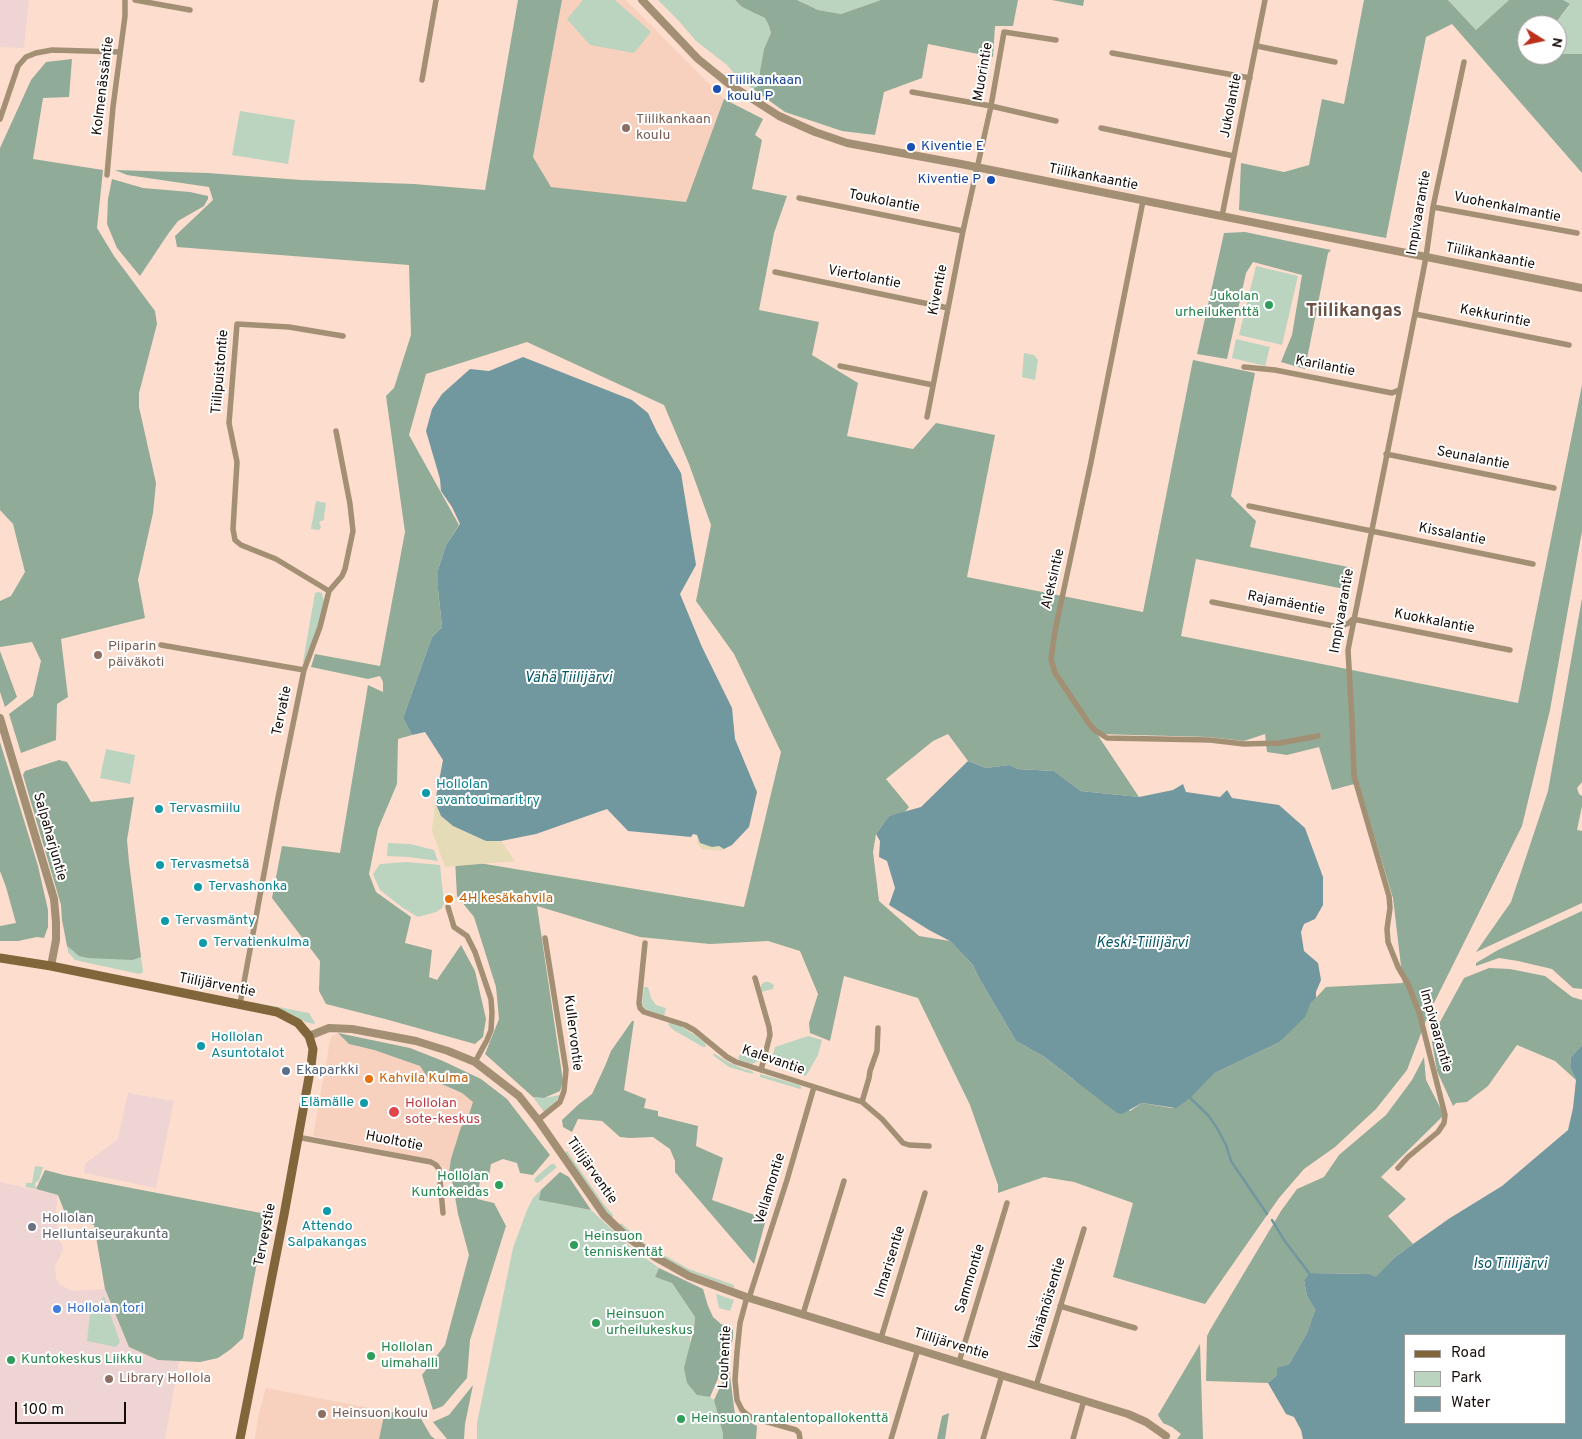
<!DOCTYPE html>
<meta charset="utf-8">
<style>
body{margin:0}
#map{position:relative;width:1582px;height:1439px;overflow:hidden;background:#fdddce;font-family:Overpass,sans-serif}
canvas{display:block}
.legend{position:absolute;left:1404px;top:1334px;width:162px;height:90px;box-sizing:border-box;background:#fff;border:1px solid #a29e9c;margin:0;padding:6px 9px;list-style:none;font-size:15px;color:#170d08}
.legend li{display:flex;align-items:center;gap:10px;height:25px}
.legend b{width:25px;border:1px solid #a29e9c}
.north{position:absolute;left:1517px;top:15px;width:50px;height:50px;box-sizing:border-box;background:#fff;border:1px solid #a29e9c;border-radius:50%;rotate:100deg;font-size:14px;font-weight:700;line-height:20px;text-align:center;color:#170d08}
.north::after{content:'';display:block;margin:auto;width:18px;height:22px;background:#bc301b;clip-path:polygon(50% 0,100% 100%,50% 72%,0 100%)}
.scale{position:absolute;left:15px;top:1402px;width:111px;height:22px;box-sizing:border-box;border:2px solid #170d08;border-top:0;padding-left:6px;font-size:15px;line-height:18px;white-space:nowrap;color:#170d08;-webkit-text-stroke:4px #fff;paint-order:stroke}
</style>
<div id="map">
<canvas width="1582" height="1439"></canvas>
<ul class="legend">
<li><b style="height:6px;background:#82663b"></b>Road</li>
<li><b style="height:14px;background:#bad4c0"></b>Park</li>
<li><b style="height:14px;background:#72989f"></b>Water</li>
</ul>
<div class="north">N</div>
<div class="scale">100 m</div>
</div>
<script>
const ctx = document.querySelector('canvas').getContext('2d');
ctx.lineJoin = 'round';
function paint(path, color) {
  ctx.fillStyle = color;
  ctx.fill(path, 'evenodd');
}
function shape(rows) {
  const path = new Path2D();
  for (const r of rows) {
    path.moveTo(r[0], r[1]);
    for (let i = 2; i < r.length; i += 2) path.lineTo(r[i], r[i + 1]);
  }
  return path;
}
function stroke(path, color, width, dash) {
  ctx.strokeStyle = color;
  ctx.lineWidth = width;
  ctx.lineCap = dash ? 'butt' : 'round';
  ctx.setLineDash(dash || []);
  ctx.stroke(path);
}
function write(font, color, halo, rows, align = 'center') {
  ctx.font = font + ' Overpass,sans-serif';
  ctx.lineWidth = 4;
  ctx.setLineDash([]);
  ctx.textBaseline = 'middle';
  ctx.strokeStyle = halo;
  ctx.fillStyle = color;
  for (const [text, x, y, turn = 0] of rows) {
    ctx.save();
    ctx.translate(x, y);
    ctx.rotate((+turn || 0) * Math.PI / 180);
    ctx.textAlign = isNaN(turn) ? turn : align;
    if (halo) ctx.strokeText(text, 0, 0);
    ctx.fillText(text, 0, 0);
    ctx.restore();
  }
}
const commercial = shape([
 [0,0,29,0,24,48,0,47],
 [128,1093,174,1101,156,1188,85,1173,84,1171,85,1164,118,1139],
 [0,1182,58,1195,55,1216,59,1217,55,1236,63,1245,63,1250,55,1266,56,1278,60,1285,73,1291,105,1289,129,1347,158,1360,179,1361,165,1439,0,1439]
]);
const built = shape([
 [562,0,626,0,724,99,686,202,551,187,533,157],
 [338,1033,349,1044,373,1050,420,1066,428,1078,462,1093,474,1102,467,1121,451,1159,449,1172,433,1160,313,1136,330,1041,332,1036],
 [266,1388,385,1411,379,1439,255,1439,258,1417]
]);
const green = shape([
 [583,0,615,0,651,32,634,53,590,45,567,19],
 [658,0,735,0,742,7,765,18,769,26,771,33,764,49,760,71,760,86,753,89,740,80,727,65,696,41,678,20],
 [797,0,881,0,841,14,818,10],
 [1448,0,1509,0,1476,30],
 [1563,0,1582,0,1582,54,1562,55,1557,44,1557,25,1554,25,1570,5],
 [240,111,295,120,288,164,232,155],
 [1256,266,1298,276,1282,345,1239,335],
 [1236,339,1270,347,1265,366,1232,358],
 [1024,353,1034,355,1038,360,1035,380,1022,377],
 [316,501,326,503,324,517,324,520,319,522,321,527,319,530,311,529],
 [318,592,322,593,324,603,324,610,304,662,303,662,315,593],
 [106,749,135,755,130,784,100,778],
 [388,843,410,844,434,850,438,861,409,857,387,856],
 [406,862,440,865,444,903,442,908,436,912,418,917,403,908,380,890,373,874,380,864],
 [67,946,74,952,133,960,141,957,143,971,142,973,139,974,75,960,68,952],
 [764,982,769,982,774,985,773,989,761,992,761,985],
 [644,987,648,987,651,998,656,1005,666,1008,664,1016,646,1010,642,1005],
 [252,1002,309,1013,315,1023,314,1024,305,1022,287,1012,252,1003],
 [670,1022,678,1024,696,1036,705,1043,706,1047,703,1047,675,1031,670,1027,668,1024],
 [808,1036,822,1040,818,1055,806,1076,771,1062,775,1047],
 [761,1051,758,1061,752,1064,740,1061,738,1058,740,1054,749,1057,755,1055],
 [713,1053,728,1062,744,1069,752,1071,754,1074,749,1073,729,1067,714,1056],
 [760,1074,799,1085,802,1088,800,1089,760,1077],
 [560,1095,556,1102,544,1112,533,1097,544,1098],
 [567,1151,603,1203,613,1215,613,1217,611,1217,599,1202,565,1152],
 [551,1164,554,1164,557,1167,538,1183,535,1182,534,1180,537,1176],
 [35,1166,43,1167,39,1180,35,1183,36,1189,26,1187,26,1183,32,1183],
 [541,1190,540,1200,591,1210,633,1249,659,1268,655,1277,672,1283,695,1317,694,1329,690,1338,697,1395,710,1397,714,1400,723,1434,723,1439,477,1439,477,1423,513,1248,527,1210,533,1198],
 [621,1223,644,1243,658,1252,689,1269,734,1285,734,1288,690,1272,657,1255,640,1243,620,1225],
 [716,1294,734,1300,730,1311,719,1308],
 [104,1296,120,1342,116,1347,87,1341,90,1315]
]);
const forest = shape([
 [518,0,562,0,533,157,551,187,686,202,724,99,763,119,755,135,762,140,752,189,787,196,774,233,759,310,819,322,812,355,858,383,847,436,913,449,936,423,995,435,967,577,1143,612,1193,360,1255,373,1231,496,1256,521,1250,547,1353,568,1349,590,1196,559,1181,636,1518,703,1582,385,1582,531,1550,710,1522,826,1428,1015,1407,1070,1376,1109,1335,1147,1304,1169,1279,1198,1205,1304,1113,1277,1133,1203,1074,1182,1044,1177,998,1193,998,1185,970,1105,918,998,844,976,830,1041,810,1033,809,1023,818,994,800,951,768,941,710,944,640,937,537,906,563,1081,560,1091,544,1098,533,1097,485,1054,499,1019,496,987,474,917,457,896,455,859,744,907,781,752,734,654,696,601,711,525,689,464,664,405,527,342,426,374,409,435,459,525,446,545,438,570,438,589,442,627,432,637,403,718,412,735,398,739,397,784,378,829,369,874,376,892,411,917,405,943,432,950,429,977,437,980,461,945,475,971,486,1019,483,1037,475,1044,385,1019,326,1004,319,991,320,961,272,898,282,846,340,853,368,685,383,692,383,682,380,676,368,679,311,667,315,654,380,666,405,532,386,396,394,388,411,335,409,265,177,247,175,236,213,200,209,187,127,175,115,170,208,173,301,180,414,184,485,190],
 [948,734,968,761,986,768,1009,765,1018,769,1054,771,1081,791,1139,797,1097,734,1209,737,1244,741,1265,734,1267,752,1287,755,1319,747,1332,790,1358,783,1393,898,1403,983,1326,987,1311,1003,1304,1017,1280,1042,1215,1073,1188,1099,1172,1108,1142,1103,1130,1111,1074,1080,1043,1056,1016,1041,979,978,973,965,950,941,919,936,879,901,873,852,876,834,889,816,904,813,909,807,886,779,933,741],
 [735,0,797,0,818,10,841,14,881,0,1018,0,1013,26,995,26,993,57,928,44,922,78,884,92,875,135,842,131,785,112,753,89,760,85,760,71,764,49,771,33,769,26,765,18,742,7],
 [1052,0,1084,0,1083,6],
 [1364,0,1448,0,1476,30,1509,0,1563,0,1570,4,1554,25,1527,25,1527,55,1557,55,1557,44,1562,54,1582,54,1582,173,1452,24,1426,37,1386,238,1239,210,1241,163,1284,172,1309,165,1322,99,1344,104],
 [72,59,69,97,43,98,33,159,103,170,97,228,114,256,155,311,157,324,139,393,139,407,156,483,153,513,138,580,145,618,61,639,68,697,57,704,56,740,21,753,9,714,33,696,41,661,32,642,0,647,0,601,11,596,25,572,13,524,0,510,0,148,31,80,46,62],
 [112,179,143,188,190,192,208,196,208,199,204,206,178,221,168,234,140,276,117,248,107,224,108,199],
 [1245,232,1331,250,1328,253,1305,369,1281,362,1292,335,1302,275,1253,262,1246,273,1227,359,1197,354,1224,233],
 [1582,598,1582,782,1577,788,1579,794,1582,796,1582,806,1577,830,1582,831,1582,903,1476,952,1511,902,1548,791],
 [0,651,17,697,5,707,0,692],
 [0,742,38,866,48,910,48,927,44,938,37,937,18,941,0,941,0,926,16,923,6,887,0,871],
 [59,760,67,762,91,802,134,797,127,840,129,862,141,957,133,960,88,958,79,956,67,946,62,920,61,905,23,775,25,771],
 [1582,911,1582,989,1573,988,1552,969,1518,961,1499,958,1476,966,1476,963,1498,950],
 [1489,968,1510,969,1545,976,1572,997,1582,1000,1582,1045,1571,1057,1570,1067,1576,1080,1555,1061,1517,1045,1488,1086,1467,1102,1456,1103,1453,1106,1437,1071,1432,1042,1440,1022,1464,978],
 [632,1021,634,1021,624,1090,646,1099,644,1108,658,1111,658,1116,698,1126,696,1146,723,1158,712,1200,766,1219,754,1264,675,1172,675,1161,670,1149,653,1137,630,1138,620,1137,602,1121,578,1119,572,1132,563,1127,562,1120,579,1104,592,1094,605,1066,611,1051],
 [338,1033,410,1048,443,1061,481,1079,507,1099,550,1155,533,1175,520,1173,517,1163,503,1159,491,1164,488,1182,480,1181,477,1199,494,1203,506,1226,470,1340,467,1378,443,1406,433,1410,422,1375,445,1345,469,1255,458,1214,453,1185,449,1172,451,1159,461,1127,467,1121,473,1102,462,1093,428,1078,420,1066,374,1050,349,1044],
 [1424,1057,1426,1080,1444,1115,1381,1177,1406,1199,1388,1216,1413,1244,1395,1257,1376,1278,1369,1274,1309,1273,1304,1280,1307,1296,1315,1310,1307,1333,1289,1364,1281,1367,1277,1375,1268,1383,1206,1381,1207,1336,1210,1330,1281,1211,1297,1189,1324,1177,1339,1155,1386,1115,1412,1080],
 [45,1170,64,1175,266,1214,243,1338,231,1349,218,1358,200,1362,158,1360,129,1347,105,1289,94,1225,73,1218,65,1213,58,1195,36,1189],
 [560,1172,569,1177,591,1210,539,1200,541,1190],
 [659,1268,703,1289,708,1306,713,1317,721,1324,733,1329,733,1338,729,1353,710,1397,697,1395,687,1383,684,1368,694,1329,695,1317,672,1283,655,1277],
 [1200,1344,1203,1439,1177,1439,1181,1434,1172,1427,1163,1423,1158,1415],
 [729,1368,735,1415,757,1426,756,1439,723,1439,723,1434,714,1400],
 [473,1385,465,1424,464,1439,447,1439,433,1422,449,1415],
 [385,1411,420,1417,431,1436,435,1439,379,1439],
 [949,1413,945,1439,937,1439,942,1416]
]);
const sand = shape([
 [435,802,441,816,453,826,486,841,501,841,515,861,445,867,432,831],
 [697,837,700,843,719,846,724,849,721,851,702,849,697,843]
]);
const water = shape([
 [523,357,632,400,648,413,657,432,681,473,696,565,680,594,702,647,732,708,735,739,757,792,749,827,732,845,724,849,719,846,712,847,700,843,697,835,693,834,691,837,628,831,607,809,536,834,501,841,486,841,453,826,441,816,435,802,443,760,425,732,412,735,403,718,432,637,442,627,438,589,438,570,446,545,460,524,452,507,441,491,440,479,426,431,432,409,442,394,470,369,489,371],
 [968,761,986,768,1009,765,1018,769,1054,771,1081,791,1139,797,1173,790,1183,784,1186,792,1220,797,1227,790,1232,798,1279,805,1305,828,1323,877,1323,905,1315,919,1304,924,1301,932,1304,951,1318,963,1321,980,1316,992,1316,998,1311,1003,1305,1017,1280,1042,1215,1073,1190,1098,1176,1108,1142,1103,1122,1114,1117,1113,1043,1056,1016,1041,979,978,973,965,950,941,929,930,889,905,895,888,887,861,879,857,880,841,876,834,889,816,921,807],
 [1582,1045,1582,1439,1303,1439,1301,1430,1294,1417,1286,1414,1268,1383,1277,1375,1277,1368,1289,1364,1307,1333,1315,1310,1307,1296,1304,1280,1309,1273,1369,1274,1376,1277,1395,1257,1413,1244,1450,1218,1502,1186,1568,1130,1573,1108,1576,1080,1570,1067,1571,1057],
 [1566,1335,1566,1423,1406,1423,1406,1335]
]);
const stream = shape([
 [1190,1098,1208,1115,1217,1128,1226,1145,1231,1161,1267,1214],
 [1272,1220,1284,1240,1309,1273]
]);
const minor = shape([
 [135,0,190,10],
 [1257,46,1335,62],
 [1112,53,1250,78],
 [422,80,436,0],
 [912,92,991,106,1056,121],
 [0,119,18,66,26,57,36,53,52,50,120,52],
 [1101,128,1234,156],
 [107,175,113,107,125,16,125,0],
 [799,198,963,231],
 [1143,201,1091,462,1055,631,1051,659,1055,673,1090,725,1096,731,1107,738,1210,740,1244,744,1280,743,1318,736],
 [1433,207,1577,233],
 [1222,216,1265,0],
 [775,272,948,308],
 [1415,314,1569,345],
 [840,366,933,385],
 [1244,367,1275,370,1392,393,1399,390],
 [927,417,963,231,991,106,1004,32,1056,40],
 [1386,454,1554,488],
 [1249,506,1533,564],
 [329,591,276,559,241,545,235,540,233,529,237,462,229,423,237,324,289,327,343,336],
 [1212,602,1339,627,1349,623,1353,619,1510,650],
 [161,645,304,670],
 [448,907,454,927,467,936,475,952,491,999,492,1013,491,1030,487,1040,475,1062],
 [645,943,639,1003,640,1008,644,1012,685,1025,694,1030,727,1057,736,1062,862,1102,882,1119,903,1143,909,1145,929,1146],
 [755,978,769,1027,770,1035,761,1070],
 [240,1004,277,803,304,670,320,627,329,591,342,576,345,569,353,531,350,504,336,431],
 [862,1102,869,1078,870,1071,877,1051,878,1028],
 [538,1120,560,1102,564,1091,566,1070,545,938],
 [297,1137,431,1162,436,1165,439,1169,443,1213],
 [1398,1168,1408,1157,1438,1132,1444,1123,1445,1115,1419,1012,1408,984,1398,967,1388,942,1387,929,1390,908,1389,896,1354,776,1352,721,1348,650,1415,314,1426,257,1433,207,1464,62],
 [747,1297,740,1323,737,1352,735,1380,737,1400,742,1410,750,1417,796,1430,799,1433,800,1439],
 [749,1298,787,1180,814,1087],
 [1060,1306,1135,1328],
 [803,1314,844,1181],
 [881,1338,925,1193],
 [959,1362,1007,1203],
 [1036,1386,1084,1229],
 [891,1439,918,1349],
 [983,1439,1002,1375],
 [1073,1439,1084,1400]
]);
const tertiary = shape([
 [642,0,698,59,729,84,779,116,815,132,847,143,961,164,1582,288],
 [0,718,54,899,56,922,56,940,51,966],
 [309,1036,329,1028,352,1029,416,1041,448,1051,475,1062,519,1096,538,1120,604,1215,626,1236,655,1257,689,1276,749,1298,1128,1414,1146,1422,1166,1436]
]);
const secondary = shape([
 [0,958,51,966,277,1012,298,1023,309,1036,313,1049,311,1066,284,1215,240,1439]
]);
const markers = [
 [717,89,5,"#1a4fb4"],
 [626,128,5,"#8d6e63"],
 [911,147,5,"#1a4fb4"],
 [991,180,5,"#1a4fb4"],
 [1269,305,5,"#2e9e5b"],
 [98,655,5,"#8d6e63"],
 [426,793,5,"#0f9aa8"],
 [159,809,5,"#0f9aa8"],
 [160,865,5,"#0f9aa8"],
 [198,887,5,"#0f9aa8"],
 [449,899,5,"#e8710a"],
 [165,921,5,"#0f9aa8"],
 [203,943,5,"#0f9aa8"],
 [201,1046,5,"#0f9aa8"],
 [286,1071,5,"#5c6f8a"],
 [369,1079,5,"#e8710a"],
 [364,1103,5,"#0f9aa8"],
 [394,1112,6,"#e0444e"],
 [499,1185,5,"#2e9e5b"],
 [327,1211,5,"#0f9aa8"],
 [32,1227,5,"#6b7280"],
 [574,1245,5,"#2e9e5b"],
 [57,1309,5,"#3f7fe0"],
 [596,1323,5,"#2e9e5b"],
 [371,1356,5,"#2e9e5b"],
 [11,1360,5,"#2e9e5b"],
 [109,1379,5,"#8d6e63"],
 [322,1414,5,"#8d6e63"],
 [681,1419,5,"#2e9e5b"]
];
const streetNames = [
 ["Muorintie",984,72,-80],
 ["Kolmenässäntie",104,86,-83],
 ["Jukolantie",1232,106,-79],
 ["Tiilikankaantie",1093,178,11],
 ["Toukolantie",884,202,11],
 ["Vuohenkalmantie",1507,208,11],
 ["Impivaarantie",1420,213,-80],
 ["Tiilikankaantie",1490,257,11],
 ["Viertolantie",864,278,11],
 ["Kiventie",939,290,-79],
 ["Kekkurintie",1495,317,11],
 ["Karilantie",1325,367,11],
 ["Tiilipuistontie",221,372,-85],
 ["Seunalantie",1473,459,11],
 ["Kissalantie",1452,535,11],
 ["Aleksintie",1054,579,-77],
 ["Rajamäentie",1286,604,11],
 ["Impivaarantie",1343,611,-80],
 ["Kuokkalantie",1434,622,11],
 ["Tervatie",283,711,-78],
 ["Salpaharjuntie",49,837,74],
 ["Tiilijärventie",217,986,11],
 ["Impivaarantie",1435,1031,74],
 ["Kullervontie",572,1033,83],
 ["Kalevantie",773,1061,19],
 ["Huoltotie",394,1142,11],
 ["Tiilijärventie",591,1171,55],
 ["Vellamontie",771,1189,-73],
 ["Terveystie",266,1235,-79],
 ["Ilmarisentie",891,1262,-73],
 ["Sammontie",971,1279,-73],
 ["Väinämöisentie",1048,1304,-73],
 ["Tiilijärventie",951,1345,17],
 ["Louhentie",726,1357,-87]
];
const transitNames = [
 ["Tiilikankaan",727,81],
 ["koulu P",727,97],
 ["Kiventie E",921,147],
 ["Kiventie P",981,180,"right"]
];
const educationNames = [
 ["Tiilikankaan",636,120],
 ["koulu",636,136],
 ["Piiparin",108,647],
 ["päiväkoti",108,663],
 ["Library Hollola",119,1379],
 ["Heinsuon koulu",332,1414]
];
const leisureNames = [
 ["Jukolan",1259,297,"right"],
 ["urheilukenttä",1259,313,"right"],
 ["Hollolan",489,1177,"right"],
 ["Kuntokeidas",489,1193,"right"],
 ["Heinsuon",584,1237],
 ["tenniskentät",584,1253],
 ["Heinsuon",606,1315],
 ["urheilukeskus",606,1331],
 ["Hollolan",381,1348],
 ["uimahalli",381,1364],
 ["Kuntokeskus Liikku",21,1360],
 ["Heinsuon rantalentopallokenttä",691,1419]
];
const cultureNames = [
 ["Hollolan",436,785],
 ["avantouimarit ry",436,801],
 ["Tervasmiilu",169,809],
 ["Tervasmetsä",170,865],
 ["Tervashonka",208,887],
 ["Tervasmänty",175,921],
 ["Tervatienkulma",213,943],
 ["Hollolan",211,1038],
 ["Asuntotalot",211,1054],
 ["Elämälle",354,1103,"right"],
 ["Attendo",327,1227,"center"],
 ["Salpakangas",327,1243,"center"]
];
const foodNames = [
 ["4H kesäkahvila",459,899],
 ["Kahvila Kulma",379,1079]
];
const serviceNames = [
 ["Ekaparkki",296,1071]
];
const healthNames = [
 ["Hollolan",405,1104],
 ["sote-keskus",405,1120]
];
const worshipNames = [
 ["Hollolan",42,1219],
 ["Helluntaiseurakunta",42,1235]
];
const shopNames = [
 ["Hollolan tori",67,1309]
];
const waterNames = [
 ["Vähä Tiilijärvi",568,679],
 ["Keski-Tiilijärvi",1142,944],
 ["Iso Tiilijärvi",1510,1265]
];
const districtNames = [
 ["Tiilikangas",1354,312]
];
paint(commercial, '#eed4d2');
paint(built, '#f7d0be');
paint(green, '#bad4c0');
paint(forest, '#90ab97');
paint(sand, '#e5dbb6');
paint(water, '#72989f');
stroke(stream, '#72989f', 2.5);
stroke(minor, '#a38f73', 5.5);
stroke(tertiary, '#a38f73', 8);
stroke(secondary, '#82663b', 9);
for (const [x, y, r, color] of markers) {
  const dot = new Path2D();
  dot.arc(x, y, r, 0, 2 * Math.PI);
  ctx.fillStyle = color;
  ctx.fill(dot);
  stroke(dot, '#fff', 2);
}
write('14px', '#170d08', '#fff', streetNames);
write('14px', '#164399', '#fff', transitNames, 'left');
write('14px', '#785e54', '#fff', educationNames, 'left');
write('14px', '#27864d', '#fff', leisureNames, 'left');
write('14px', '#0d838f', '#fff', cultureNames, 'left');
write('14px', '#c56008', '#fff', foodNames, 'left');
write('14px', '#4e5e75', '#fff', serviceNames, 'left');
write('14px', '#be3a42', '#fff', healthNames, 'left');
write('14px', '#5b616d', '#fff', worshipNames, 'left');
write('14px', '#366cbe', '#fff', shopNames, 'left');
write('italic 15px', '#055966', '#fff', waterNames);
write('bold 19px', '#6a4f43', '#fff', districtNames);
</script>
